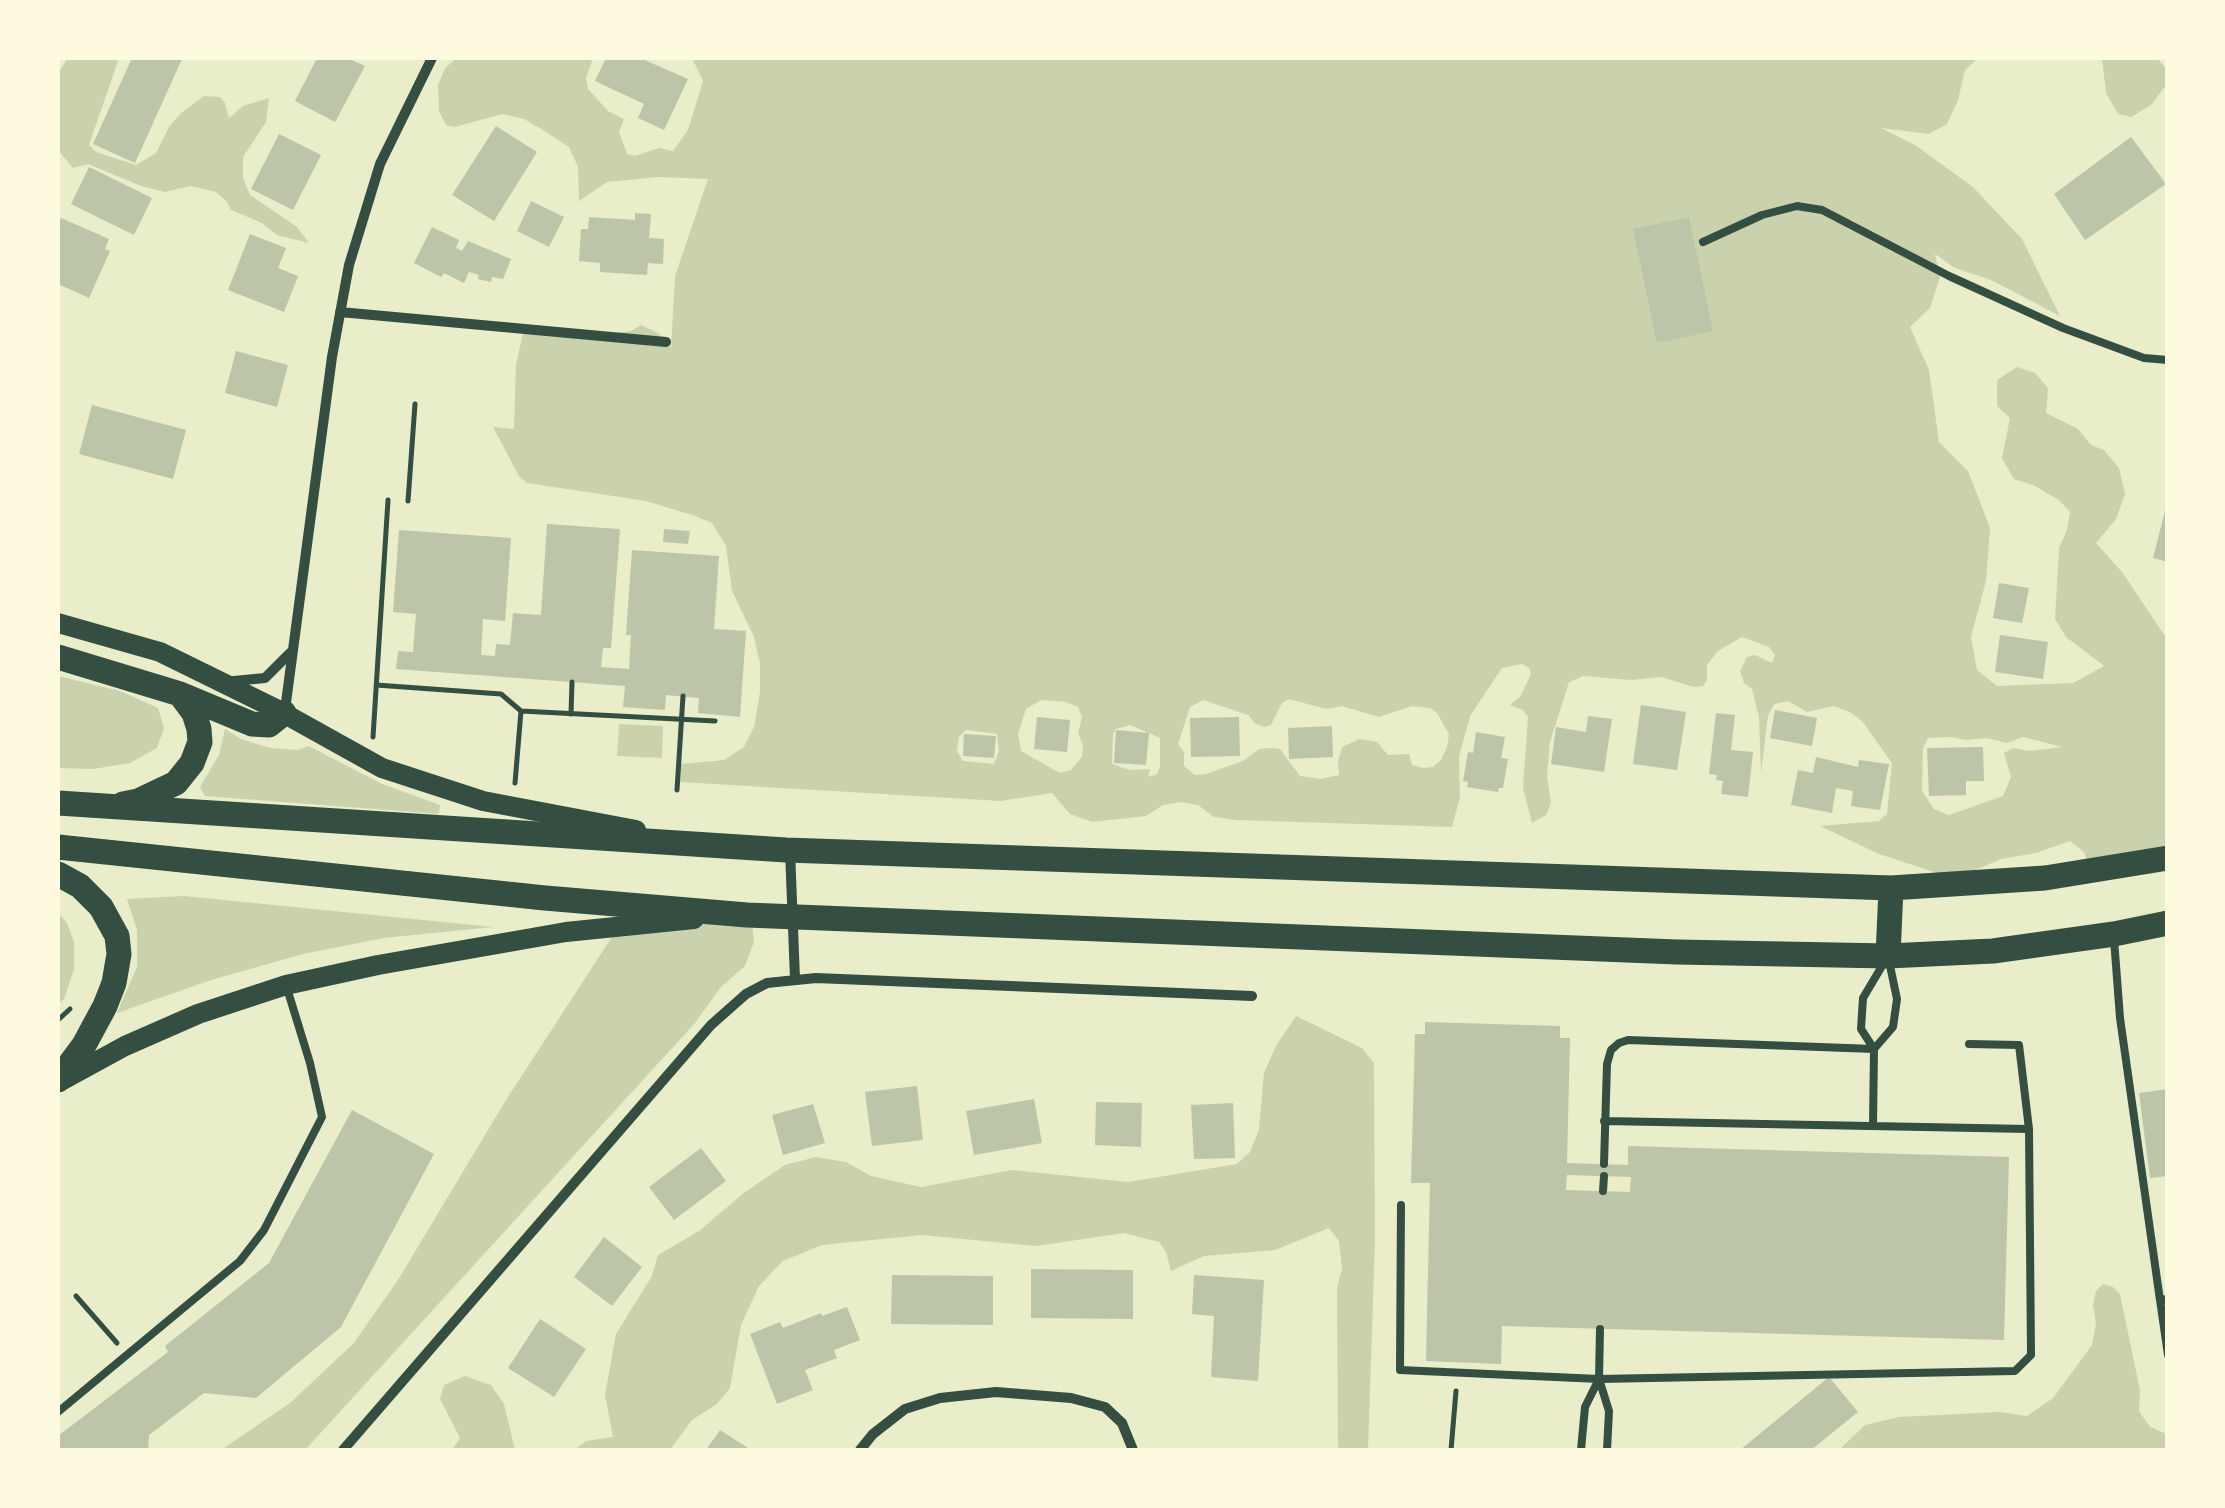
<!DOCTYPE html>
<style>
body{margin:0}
#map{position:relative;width:2225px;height:1508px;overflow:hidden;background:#e9edc9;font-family:"Work Sans",sans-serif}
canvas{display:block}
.frame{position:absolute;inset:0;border:60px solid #fefae0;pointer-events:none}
</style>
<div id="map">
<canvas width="2225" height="1508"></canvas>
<div class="frame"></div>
</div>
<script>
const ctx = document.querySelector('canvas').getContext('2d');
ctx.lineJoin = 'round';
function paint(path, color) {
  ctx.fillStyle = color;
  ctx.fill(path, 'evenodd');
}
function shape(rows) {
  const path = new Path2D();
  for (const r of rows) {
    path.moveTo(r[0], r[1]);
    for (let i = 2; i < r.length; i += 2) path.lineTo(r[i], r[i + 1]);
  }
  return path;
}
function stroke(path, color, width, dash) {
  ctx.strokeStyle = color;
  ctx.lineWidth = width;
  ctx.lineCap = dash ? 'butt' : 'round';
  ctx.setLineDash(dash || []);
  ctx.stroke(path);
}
const green = shape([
 [68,58,119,58,89,145,96,152,136,165,156,153,169,127,181,113,204,96,220,97,225,103,229,118,243,106,269,98,266,122,243,157,243,178,250,195,297,227,309,243,277,235,262,223,231,210,227,202,216,192,190,186,165,192,141,186,88,164,73,168,58,150,58,73],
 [457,58,508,60,593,58,586,78,588,89,608,111,624,119,619,132,627,154,635,156,659,148,673,151,688,130,703,81,692,58,1978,58,1965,70,1958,100,1947,124,1929,134,1881,128,1915,145,1973,187,2022,239,2060,316,1991,280,1955,268,1935,254,1940,277,1930,308,1910,327,1929,370,1939,442,1968,471,1990,528,1986,581,1971,637,1977,670,1997,686,2073,683,2104,666,2066,637,2055,619,2059,548,2067,530,2070,512,2059,500,2033,485,2014,479,2002,458,2010,418,1997,406,1997,380,2017,367,2035,373,2048,388,2046,413,2078,429,2091,445,2104,450,2119,468,2125,494,2116,519,2096,543,2122,572,2167,639,2167,858,2091,871,2084,852,2070,841,2036,853,2001,859,1973,871,1937,873,1879,854,1820,826,1879,821,1887,814,1892,763,1862,721,1850,712,1834,706,1807,712,1788,701,1774,704,1768,716,1761,773,1759,717,1752,689,1744,683,1740,671,1747,657,1755,655,1772,663,1775,655,1769,647,1742,637,1718,651,1707,665,1707,680,1703,686,1694,687,1661,677,1631,680,1584,676,1569,682,1550,742,1547,776,1551,803,1546,815,1532,823,1523,788,1528,717,1523,710,1510,705,1520,697,1531,674,1529,668,1522,664,1502,668,1470,716,1459,757,1460,797,1452,827,1236,820,1214,817,1198,805,1181,802,1163,805,1146,816,1092,822,1070,814,1052,793,1001,801,680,782,681,764,724,760,744,747,754,727,760,692,760,663,754,637,732,591,726,546,712,523,692,515,646,501,527,483,519,476,493,427,514,429,516,365,523,333,603,334,631,331,641,325,658,333,671,348,675,276,708,179,658,177,607,182,579,201,578,167,569,147,543,130,524,119,502,114,455,127,446,125,439,111,438,85,445,68],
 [1289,699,1326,709,1342,706,1379,717,1412,706,1430,708,1437,713,1449,734,1447,747,1441,760,1433,767,1423,768,1412,765,1409,754,1388,755,1377,742,1360,739,1342,747,1338,762,1339,775,1321,779,1300,776,1280,749,1271,748,1259,749,1243,761,1206,774,1195,775,1184,766,1184,752,1178,744,1190,707,1203,700,1248,715,1256,724,1264,727,1271,725,1282,703],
 [1041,700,1066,702,1078,707,1082,717,1078,733,1083,746,1082,757,1071,770,1060,773,1021,751,1018,734,1026,709],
 [1130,725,1160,738,1160,766,1157,774,1148,777,1150,769,1130,770,1112,764,1113,734,1116,729],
 [966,730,997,734,999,750,994,764,963,761,957,751,959,737],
 [1951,737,1966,740,1987,738,2007,743,2023,737,2062,747,2029,751,2013,748,2004,753,2011,777,2003,796,1949,815,1934,809,1922,791,1923,749,1928,738],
 [2102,58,2157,58,2167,70,2167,84,2151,105,2131,117,2118,114,2106,93],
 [58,676,120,691,158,708,164,728,157,748,130,763,93,769,58,768],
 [619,724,663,726,662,758,617,756],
 [225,729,241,739,270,748,297,750,309,746,382,784,440,805,439,814,205,796,200,787,219,755],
 [184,896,493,927,384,938,303,954,211,980,117,1013,137,967,137,930,127,899],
 [58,913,67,923,74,942,74,969,64,999,58,1004],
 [747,915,752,924,754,942,745,966,721,987,695,1023,305,1450,221,1450,290,1403,353,1344,398,1280,506,1100,619,926],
 [1296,1016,1362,1048,1374,1063,1375,1240,1368,1450,1338,1450,1337,1288,1342,1269,1339,1241,1329,1228,1275,1250,1204,1256,1171,1271,1166,1252,1159,1242,1124,1233,1036,1246,922,1235,822,1245,783,1261,759,1286,741,1325,730,1388,717,1404,692,1420,670,1450,574,1450,586,1441,613,1437,605,1395,616,1334,652,1276,658,1255,699,1231,745,1192,785,1165,816,1157,846,1162,871,1176,921,1187,1012,1170,1128,1182,1237,1164,1250,1152,1259,1129,1264,1073,1276,1046],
 [2103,1284,2113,1287,2120,1294,2140,1390,2139,1411,2150,1427,2167,1434,2167,1450,1839,1450,1865,1425,1899,1417,2000,1412,2027,1416,2053,1398,2092,1345,2096,1323,2093,1305,2096,1291],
 [465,1376,491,1385,504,1404,515,1450,452,1450,460,1438,440,1399,444,1385]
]);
const building = shape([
 [132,58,182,59,135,163,93,144],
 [317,58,347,58,365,66,335,122,295,101],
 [606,58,640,58,688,79,664,130,638,118,644,104,595,81],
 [496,126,537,152,494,221,452,195],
 [279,134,321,155,293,210,251,189],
 [2131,137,2166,184,2085,240,2054,194],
 [89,167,152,198,134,235,71,204],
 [531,201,564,217,549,247,517,231],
 [635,213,651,214,649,238,664,239,663,264,648,263,647,275,600,272,600,263,579,261,581,229,588,229,589,217,635,220],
 [1689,217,1713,331,1657,343,1633,229],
 [61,218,109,239,105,249,110,251,89,298,58,284,58,227],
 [432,227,459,240,456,248,462,251,468,241,511,259,503,279,492,277,491,282,478,279,479,275,469,272,464,283,444,273,441,277,414,263],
 [250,234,286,248,278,268,298,276,284,312,228,290],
 [236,351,288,365,277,407,225,393],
 [92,405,186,430,173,479,79,454],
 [2166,507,2168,507,2168,562,2153,558],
 [547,524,620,529,611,648,603,648,601,667,629,669,631,635,626,635,632,550,719,556,714,629,746,631,740,717,698,713,699,698,666,695,665,710,623,707,625,686,396,669,398,651,413,652,416,614,393,612,399,530,511,538,505,621,483,619,481,655,495,656,496,644,510,645,513,613,541,615],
 [664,529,690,531,688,544,663,542],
 [1999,583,2029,588,2022,623,1993,618],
 [2000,635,2048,642,2043,679,1995,672],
 [1641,705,1686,712,1677,770,1633,764],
 [1775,710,1817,718,1812,746,1770,738],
 [1716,713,1735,715,1731,750,1753,752,1748,797,1721,794,1723,781,1716,780,1717,775,1709,774],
 [1588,716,1612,719,1604,772,1551,764,1556,727,1586,732],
 [1037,717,1070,720,1067,752,1034,749],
 [1239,717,1240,756,1191,757,1190,718],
 [1332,726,1333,757,1289,759,1288,728],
 [1116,730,1149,733,1146,765,1114,763],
 [1476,732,1505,737,1501,758,1508,759,1503,788,1499,788,1498,792,1467,787,1468,782,1463,781,1468,752,1473,753],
 [964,734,996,736,994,758,963,756],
 [1983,747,1984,781,1966,781,1966,795,1929,796,1927,748],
 [1816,757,1858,767,1859,760,1889,764,1880,810,1851,806,1853,791,1836,788,1832,813,1791,805,1798,770,1813,773],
 [1425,1022,1560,1026,1560,1038,1570,1038,1567,1163,1628,1165,1628,1146,2009,1157,2004,1340,1502,1326,1501,1364,1426,1361,1430,1183,1411,1183,1415,1034,1425,1034],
 [1567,1175,1631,1177,1630,1192,1566,1190],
 [917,1086,923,1140,872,1146,865,1092],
 [2168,1089,2168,1176,2150,1178,2139,1093],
 [1034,1099,1042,1143,974,1155,966,1111],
 [1096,1102,1142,1103,1141,1147,1095,1145],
 [1233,1103,1235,1158,1194,1159,1191,1105],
 [813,1104,825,1143,783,1155,772,1115],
 [352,1110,434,1154,341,1327,256,1398,204,1393,149,1435,148,1450,58,1450,58,1436,168,1352,165,1346,269,1263],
 [701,1148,726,1181,674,1220,649,1187],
 [604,1237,642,1267,612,1306,574,1277],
 [1031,1269,1133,1270,1133,1319,1031,1318],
 [892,1275,993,1276,993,1325,891,1324],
 [1194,1275,1264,1280,1258,1381,1211,1377,1214,1316,1192,1314],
 [847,1307,860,1340,834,1350,837,1358,805,1370,813,1390,777,1404,750,1334,780,1322,783,1328,821,1313,822,1316],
 [540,1319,586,1349,554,1397,508,1368],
 [1829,1377,1858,1412,1811,1450,1740,1450],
 [720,1430,751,1450,706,1450]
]);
const path = shape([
 [408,501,415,404],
 [376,685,501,694,521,711,715,721],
 [571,714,572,682],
 [373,737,388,500],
 [515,783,521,711],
 [677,790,683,696],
 [58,1020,70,1009],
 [76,1296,117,1343],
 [1451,1450,1456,1391]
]);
const service = shape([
 [1703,242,1762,215,1797,206,1822,210,1949,276,2063,328,2144,358,2168,360],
 [2114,939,2120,1018,2160,1300,2168,1299],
 [1969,1044,2019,1045,2029,1129],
 [1874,1049,1893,1027,1897,999,1889,961],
 [1873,1126,1874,1049,1861,1029,1863,998,1885,961],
 [1604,1164,1607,1064,1611,1050,1619,1043,1628,1040,1874,1049],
 [1603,1191,1604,1176],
 [1401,1205,1400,1370,1599,1379,2015,1371,2031,1355,2029,1129,1604,1121],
 [2160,1300,2168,1355],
 [1600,1329,1599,1379,1609,1411,1607,1450],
 [58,1412,240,1261,264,1230,322,1117,310,1063,286,985],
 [1581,1450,1585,1407,1599,1379]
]);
const minor = shape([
 [340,312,666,342],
 [234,681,265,678,290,653],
 [285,710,332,357,349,265,380,164,432,58],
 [790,850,795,979],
 [343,1450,711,1025,746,994,767,983,816,978,1252,996],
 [860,1450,873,1434,905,1409,940,1398,996,1392,1071,1398,1105,1407,1122,1423,1133,1450]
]);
const secondary = shape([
 [58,623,160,652,276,709,382,768,483,801,636,830],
 [59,1082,125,1046,198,1014,286,985,378,965,566,932,694,919]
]);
const primary = shape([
 [58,657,180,694,252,724,269,725,284,713],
 [58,803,786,850,1891,888,2045,878,2168,858],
 [123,804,138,801,176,783,192,763,200,742,199,729,194,713,180,694],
 [58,847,545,898,747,915,1677,952,1888,956,1993,951,2114,934,2168,923],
 [58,874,80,886,101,907,117,936,119,954,114,983,105,1006,84,1045,58,1080],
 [1888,956,1891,888]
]);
paint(green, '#cad2ad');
paint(building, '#bcc5a7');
stroke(path, '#344e41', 5);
stroke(service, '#344e41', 8);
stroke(minor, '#344e41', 10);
stroke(secondary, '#344e41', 20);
stroke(primary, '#344e41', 25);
</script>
